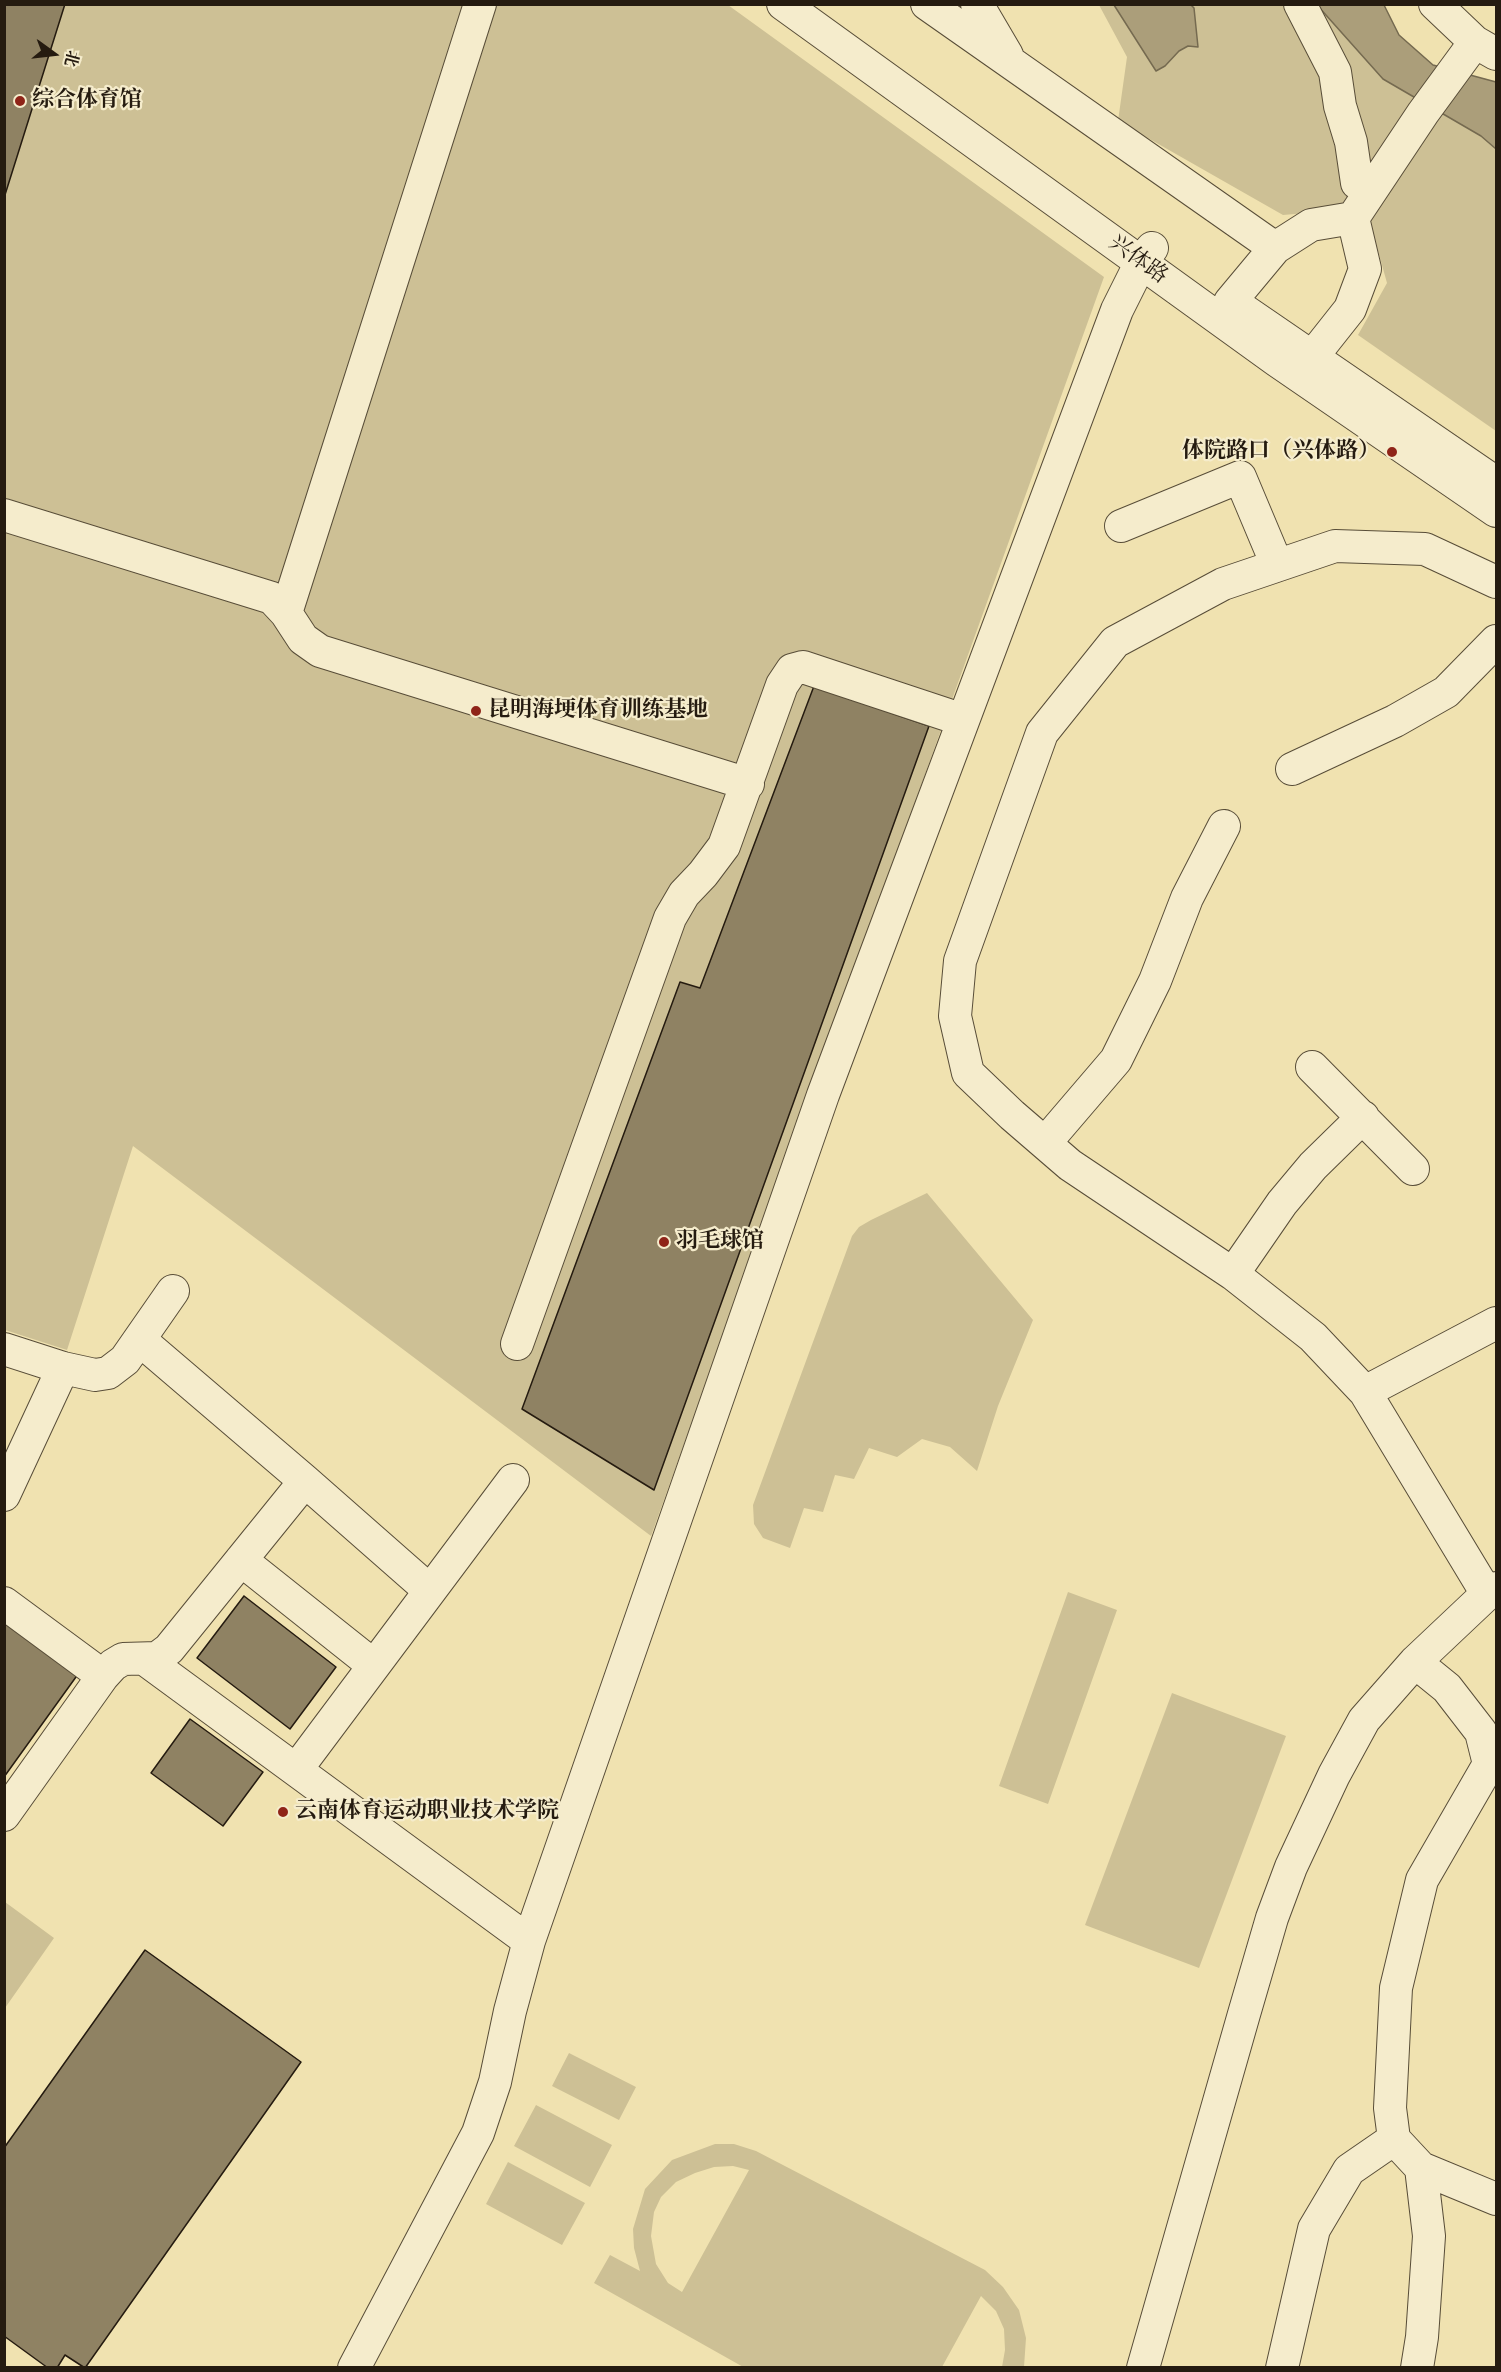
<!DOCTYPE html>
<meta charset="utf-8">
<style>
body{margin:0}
#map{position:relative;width:1501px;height:2372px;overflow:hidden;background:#f0e2b0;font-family:"IM FELL French Canon","Noto Serif SC",serif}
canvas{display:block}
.frame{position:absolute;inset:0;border:6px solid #251b10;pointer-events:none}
.north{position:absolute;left:24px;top:24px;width:60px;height:60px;-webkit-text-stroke:4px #f5eccc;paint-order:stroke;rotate:105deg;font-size:16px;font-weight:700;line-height:24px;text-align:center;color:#251b10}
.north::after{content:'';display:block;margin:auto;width:21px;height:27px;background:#251b10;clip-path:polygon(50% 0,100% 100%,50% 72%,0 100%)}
</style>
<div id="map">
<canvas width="1501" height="2372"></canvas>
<div class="frame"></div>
<div class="north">北</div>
</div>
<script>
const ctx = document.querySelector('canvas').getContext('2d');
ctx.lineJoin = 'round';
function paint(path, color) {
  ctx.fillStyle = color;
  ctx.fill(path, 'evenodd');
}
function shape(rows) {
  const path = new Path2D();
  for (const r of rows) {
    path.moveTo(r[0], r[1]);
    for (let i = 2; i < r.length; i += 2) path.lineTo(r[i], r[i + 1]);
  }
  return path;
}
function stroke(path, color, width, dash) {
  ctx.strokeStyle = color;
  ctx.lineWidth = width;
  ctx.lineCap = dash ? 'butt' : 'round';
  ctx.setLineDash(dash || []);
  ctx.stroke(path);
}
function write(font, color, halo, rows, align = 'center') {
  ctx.font = font + ' "IM FELL French Canon","Noto Serif SC",serif';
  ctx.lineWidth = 4.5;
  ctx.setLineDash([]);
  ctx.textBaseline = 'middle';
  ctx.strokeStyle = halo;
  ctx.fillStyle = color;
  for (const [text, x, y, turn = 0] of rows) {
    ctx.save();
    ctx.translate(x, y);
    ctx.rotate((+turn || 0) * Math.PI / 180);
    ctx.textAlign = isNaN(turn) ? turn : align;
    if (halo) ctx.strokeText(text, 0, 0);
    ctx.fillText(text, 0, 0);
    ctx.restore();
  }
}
const green = shape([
 [4,5,728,5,1104,277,651,1536,133,1146,67,1350,5,1330],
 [1099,5,1384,5,1399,35,1433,65,1496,82,1496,431,1358,335,1387,283,1366,208,1283,215,1118,121,1127,57],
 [927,1193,1033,1320,998,1406,977,1471,950,1447,922,1439,897,1457,869,1448,854,1479,835,1475,823,1512,804,1508,790,1548,763,1538,754,1524,753,1505,852,1236,859,1227,871,1220],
 [1068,1592,1117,1610,1048,1804,999,1786],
 [1172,1693,1286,1736,1199,1968,1085,1925],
 [5,1902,54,1938,5,2008],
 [569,2053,636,2087,619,2120,552,2086],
 [536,2105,612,2145,590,2187,514,2146],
 [715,2144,734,2144,756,2151,985,2270,1003,2287,1019,2310,1026,2338,1024,2367,1002,2367,1005,2350,1004,2329,996,2311,981,2296,942,2367,745,2368,594,2283,610,2255,640,2271,634,2248,633,2229,645,2189,672,2160],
 [733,2166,749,2170,682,2292,668,2283,656,2264,651,2236,654,2212,661,2197,676,2182,695,2173,714,2167],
 [508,2162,585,2203,562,2245,486,2204]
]);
const water = shape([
 [1114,5,1191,5,1194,8,1198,47,1188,46,1179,51,1165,66,1156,71,1114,5],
 [1317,5,1384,5,1399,35,1433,65,1496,82,1496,149,1481,136,1383,79,1317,5]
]);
const building = shape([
 [4,4,65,4,4,198,4,4],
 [814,686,929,726,654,1490,522,1409,680,982,700,988,814,686],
 [244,1596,336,1667,290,1729,197,1658,244,1596],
 [4,1620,81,1670,4,1777,4,1620],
 [190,1719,263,1772,223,1826,151,1773,190,1719],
 [145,1950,301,2062,85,2368,65,2355,57,2368,48,2368,4,2336,4,2148,145,1950]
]);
const minor = shape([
 [783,4,1276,360,1496,511],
 [927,4,1275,248],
 [977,4,1007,55],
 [1300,4,1335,72,1340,106,1351,142,1357,183],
 [1435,4,1475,42,1496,54],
 [1353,218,1423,113,1475,42],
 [1230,302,1275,248,1311,225,1353,218,1365,269,1350,309,1312,357],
 [1245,311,1496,483],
 [4,515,272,598,286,613,303,639,320,651,748,784],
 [1121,526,1240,477,1277,565],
 [1496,582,1425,549,1335,546,1223,584,1115,642,1042,733,960,961,955,1016,968,1073,1012,1115,1070,1165,1233,1274,1313,1337,1365,1392,1496,1323],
 [286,613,480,4],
 [1292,769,1395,721,1446,692,1496,641],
 [1312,1067,1413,1169],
 [1045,1143,1116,1060,1155,981,1187,898,1224,826],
 [1233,1274,1282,1203,1313,1166,1363,1117],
 [140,1340,305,1481,429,1590],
 [517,1344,670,918,684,894,703,874,724,846,782,685,792,670,803,667,963,720],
 [4,1349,63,1368,95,1375,108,1373,125,1360,173,1291],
 [1365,1392,1487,1594],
 [4,1495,63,1368],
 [241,1560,373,1665],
 [4,1603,103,1676],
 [146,1660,529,1941],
 [1415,1662,1447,1688,1481,1732,1489,1764,1422,1880,1396,1988,1390,2108,1394,2139,1421,2168,1496,2199],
 [296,1770,513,1480],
 [4,1815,103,1676,113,1665,123,1659,157,1658,169,1649,305,1481],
 [354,2368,478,2133,495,2082,510,2011,529,1941,823,1095,1117,310,1141,262,1152,248],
 [1143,2368,1244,2014,1272,1918,1291,1867,1334,1775,1364,1720,1415,1662,1487,1594,1496,1588],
 [1282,2368,1314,2229,1349,2170,1394,2139],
 [1417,2368,1422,2337,1429,2236,1421,2168]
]);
const markers = [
 [20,101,6,"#8f2418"],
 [1392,452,6,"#8f2418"],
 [476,711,6,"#8f2418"],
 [664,1242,6,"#8f2418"],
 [283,1812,6,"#8f2418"]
];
const poiNames = [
 ["综合体育馆",32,101],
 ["体院路口（兴体路）",1380,452,"right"],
 ["昆明海埂体育训练基地",488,711],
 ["羽毛球馆",676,1242],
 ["云南体育运动职业技术学院",295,1812]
];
const streetNames = [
 ["兴体路",1138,260,36]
];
paint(green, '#cdc095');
paint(water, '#ab9e7a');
stroke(water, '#756a50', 1.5);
paint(building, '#8f8263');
stroke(building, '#251b10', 1.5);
stroke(minor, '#584d38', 34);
stroke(minor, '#f5eccc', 32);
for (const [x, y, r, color] of markers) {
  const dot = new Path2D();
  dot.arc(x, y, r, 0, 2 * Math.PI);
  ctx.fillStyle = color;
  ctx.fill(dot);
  stroke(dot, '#f5eccc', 2);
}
write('bold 22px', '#251b10', '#f5eccc', poiNames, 'left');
write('22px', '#251b10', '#f5eccc', streetNames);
</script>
